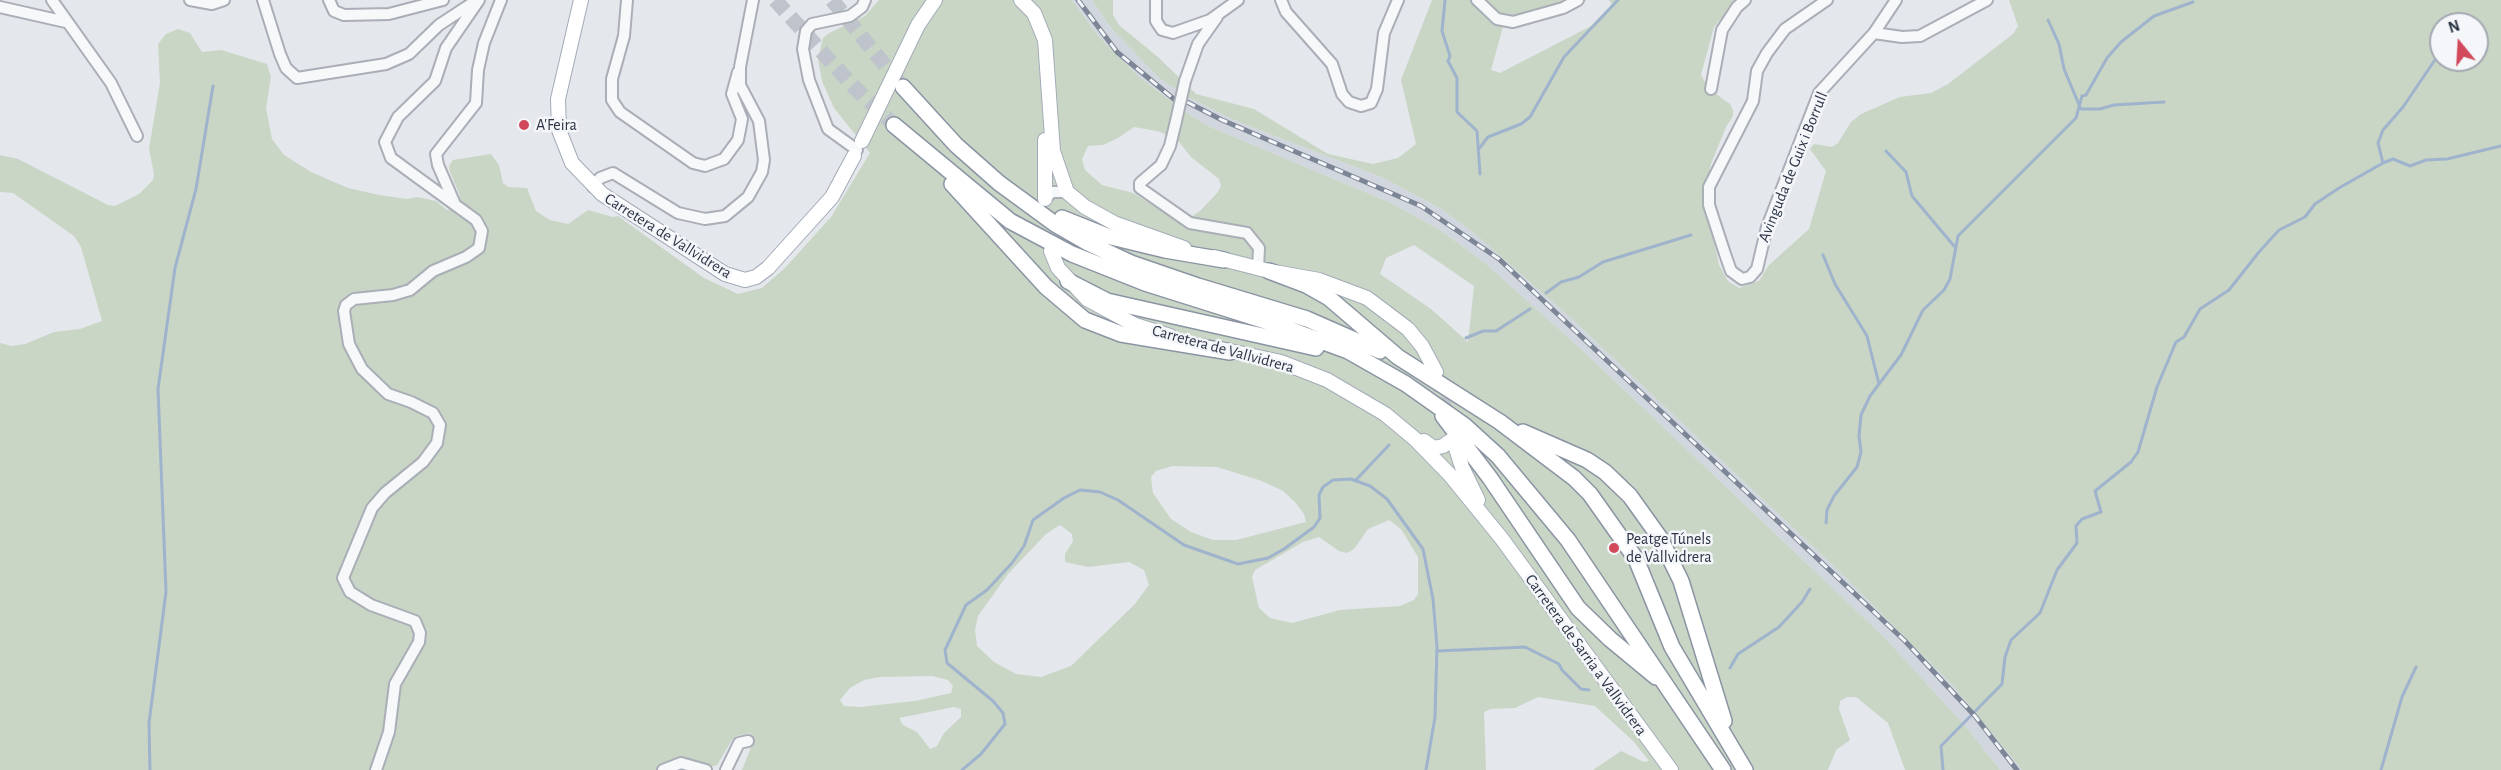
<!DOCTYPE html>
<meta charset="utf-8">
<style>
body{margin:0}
#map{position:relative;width:2501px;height:770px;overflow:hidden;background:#e4e7ec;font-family:"Alegreya Sans",sans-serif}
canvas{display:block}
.north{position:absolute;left:2429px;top:12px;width:60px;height:60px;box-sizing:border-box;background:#f4f6f9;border:2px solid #a4a8b1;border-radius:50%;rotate:342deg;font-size:16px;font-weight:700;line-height:24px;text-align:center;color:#2b3445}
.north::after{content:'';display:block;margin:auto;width:21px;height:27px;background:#d1495b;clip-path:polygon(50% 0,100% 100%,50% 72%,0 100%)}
</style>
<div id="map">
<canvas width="2501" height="770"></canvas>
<div class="north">N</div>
</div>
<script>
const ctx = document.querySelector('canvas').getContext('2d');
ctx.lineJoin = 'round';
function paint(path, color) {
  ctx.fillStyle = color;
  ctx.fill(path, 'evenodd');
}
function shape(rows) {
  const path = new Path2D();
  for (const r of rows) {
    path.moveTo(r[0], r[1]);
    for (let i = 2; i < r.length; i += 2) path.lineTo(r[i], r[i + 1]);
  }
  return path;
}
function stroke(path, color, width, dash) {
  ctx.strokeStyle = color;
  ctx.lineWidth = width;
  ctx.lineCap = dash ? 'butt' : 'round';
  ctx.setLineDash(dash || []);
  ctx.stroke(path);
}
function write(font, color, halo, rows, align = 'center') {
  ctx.font = font + ' "Alegreya Sans",sans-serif';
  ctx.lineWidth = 5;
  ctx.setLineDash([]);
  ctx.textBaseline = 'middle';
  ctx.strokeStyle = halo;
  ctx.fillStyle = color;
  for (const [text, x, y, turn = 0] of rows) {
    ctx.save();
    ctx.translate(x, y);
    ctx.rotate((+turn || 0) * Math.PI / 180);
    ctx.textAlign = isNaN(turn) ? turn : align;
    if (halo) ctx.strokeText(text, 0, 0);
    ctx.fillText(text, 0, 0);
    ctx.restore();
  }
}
const built = shape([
 [1072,0,1092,0,1112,29,1159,78,1188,97,1234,120,1381,177,1440,208,1475,234,1571,318,1844,576,1954,687,2022,770,2000,770,1967,728,1885,638,1581,349,1486,264,1440,230,1391,203,1208,126,1187,113,1138,76,1098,36]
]);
const green = shape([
 [879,0,1072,0,1098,36,1138,76,1187,113,1208,126,1391,203,1440,230,1486,264,1581,349,1885,638,1967,728,2000,770,1905,770,1888,723,1856,697,1847,697,1840,701,1839,709,1850,740,1836,750,1828,770,1593,770,1621,751,1644,762,1649,761,1634,742,1595,706,1538,697,1515,708,1491,709,1484,712,1486,770,742,770,751,747,751,733,737,736,732,740,717,765,696,770,0,770,0,343,12,346,25,344,54,332,80,329,102,321,81,247,74,236,13,193,0,192,0,155,18,159,108,205,115,206,139,194,153,180,154,174,149,149,160,83,158,44,166,34,178,29,190,33,202,52,221,50,267,64,271,77,266,108,272,139,284,155,311,172,348,188,379,195,407,199,417,197,436,201,447,210,457,208,460,196,450,172,449,166,453,160,491,154,499,165,503,183,508,187,527,188,536,211,550,220,568,224,588,210,613,217,618,216,704,278,738,294,762,288,785,268,831,217,870,153,834,108,822,81,818,59,823,38,829,33,865,16],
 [1134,127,1157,131,1176,138,1191,157,1219,179,1221,186,1218,192,1200,211,1182,223,1133,193,1102,185,1085,170,1082,159,1088,146,1103,145,1118,138],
 [1414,245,1474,286,1468,342,1431,309,1380,274,1386,258],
 [1172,466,1217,467,1262,481,1283,491,1295,502,1304,514,1306,522,1236,540,1213,540,1191,532,1171,519,1153,493,1151,477,1156,471],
 [1389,520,1401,529,1418,557,1418,594,1414,600,1400,606,1340,610,1292,623,1270,618,1259,608,1252,577,1255,570,1303,542,1319,537,1339,551,1347,553,1354,549,1368,529],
 [1060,525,1072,534,1073,541,1065,554,1065,562,1088,567,1129,562,1144,570,1149,585,1135,604,1071,666,1041,677,1016,674,994,662,977,646,975,630,978,616,1008,574,1046,534],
 [932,676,948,680,953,686,951,693,915,701,860,707,844,706,840,700,850,688,864,680,880,677],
 [954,707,961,709,961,717,944,733,937,746,930,749,917,732,903,725,899,718],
 [1092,0,1113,0,1113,15,1119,25,1158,57,1196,94,1254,109,1328,154,1373,164,1398,158,1416,144,1401,80,1432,0,1587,0,1528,25,1503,27,1491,70,1500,73,1591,26,1612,4,1609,0,1737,0,1714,27,1701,75,1709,89,1730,104,1733,110,1733,116,1726,127,1711,164,1704,196,1719,265,1728,281,1739,288,1759,281,1769,265,1809,229,1826,171,1810,149,1814,144,1832,147,1838,143,1851,122,1861,114,1900,97,1931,93,1948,84,2013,34,2018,26,2009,0,2501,0,2501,770,2022,770,1954,687,1844,576,1571,318,1475,234,1440,208,1381,177,1234,120,1188,97,1159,78,1112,29],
 [2441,24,2477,24,2477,60,2441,60]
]);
const stream = shape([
 [1445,0,1442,31,1450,56,1448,61,1457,78,1457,112,1477,131,1480,174],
 [2048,20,2059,44,2064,69,2080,107],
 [2463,24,2468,18],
 [2081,109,2100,109,2114,105,2164,102],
 [1478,150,1488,137,1521,124,1530,117,1564,57,1618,0],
 [1886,151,1906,172,1912,196,1954,246],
 [2383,163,2378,143,2383,130,2403,107,2441,51],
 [1823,255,1835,284,1867,336,1879,384],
 [1546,293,1561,282,1579,277,1603,262,1691,235],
 [1466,338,1483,331,1496,331,1530,309],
 [1355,481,1389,445],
 [1826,523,1827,510,1834,496,1857,467,1861,452,1859,436,1861,415,1870,396,1901,355,1923,310,1944,290,1950,279,1958,236,2076,118,2082,96,2086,95,2107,58,2121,42,2154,16,2193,2],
 [1437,651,1525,647,1559,664,1562,670,1581,689,1589,690],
 [1730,668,1738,654,1779,627,1802,602,1810,589],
 [150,770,149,723,166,592,158,389,175,268,196,189,213,86],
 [962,770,981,754,1005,724,1003,713,993,701,947,663,945,650,966,605,987,590,1012,563,1024,546,1033,520,1064,498,1080,490,1100,492,1118,500,1184,545,1238,564,1268,558,1284,549,1314,527,1320,518,1319,495,1323,487,1333,480,1351,479,1370,486,1387,499,1423,549,1433,599,1437,647,1435,717,1426,770],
 [1943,770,1941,746,2002,684,2005,657,2011,640,2040,613,2057,570,2077,543,2076,526,2082,519,2101,512,2095,491,2131,462,2138,452,2157,387,2176,342,2184,337,2200,309,2229,290,2259,252,2279,230,2305,217,2315,204,2339,188,2383,163,2393,159,2410,166,2426,160,2447,159,2501,146],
 [2381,770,2402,697,2416,667]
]);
const majorTunnel = shape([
 [1437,377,1448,419]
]);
const highwayTunnel = shape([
 [775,0,853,86,894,125],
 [832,0,901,85]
]);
const minor = shape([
 [52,0,111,83,137,136],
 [190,0,212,4,224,0],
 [263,0,280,54,286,68,297,78,386,64,409,54,439,25,477,0],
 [329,0,334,11,344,15,389,14,443,0],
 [627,0,624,36,612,79,612,100,620,112,693,163,705,166,724,159,738,140,742,119,732,94,738,72],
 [1156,0,1156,21,1162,30,1173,33,1210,20,1238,0],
 [1281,0,1286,12,1332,64,1342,94,1349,102,1361,106,1371,103,1377,89,1384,33,1398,0],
 [1477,0,1497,19,1513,22,1563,8,1578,0],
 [1827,0,1785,29,1767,53,1757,71,1753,101,1709,187,1709,205,1725,254,1731,271,1742,279,1750,277,1757,269,1767,227,1819,93,1874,33,1896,0],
 [0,7,66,22],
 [1874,33,1902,37,1920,36,1987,0],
 [1185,81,1198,44,1217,17],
 [1711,89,1722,30,1737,7,1745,0],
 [1176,121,1170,146,1161,165,1140,183,1140,188,1190,223,1247,233,1259,248,1258,268],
 [857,150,828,129,809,80,803,49,806,31,812,24,850,16,862,7,865,0],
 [593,187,600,178,613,173,678,213,705,219,725,216,748,197,762,172,764,160,759,121,740,85,740,67,753,0],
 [1045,199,1052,192,1067,192],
 [454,202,438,165,436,154,476,103,478,70,484,43,501,0],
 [376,770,389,732,395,684,419,642,420,633,415,621,371,605,350,592,343,578,372,508,385,493,423,462,437,443,440,425,433,413,411,402,388,394,362,369,349,344,344,311,346,305,354,299,393,295,410,290,433,271,466,257,479,248,482,231,476,220,391,158,385,142,398,117,435,81,446,48,479,0],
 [663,770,681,763,706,770],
 [726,770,739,743,748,741]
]);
const major = shape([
 [581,0,558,99,559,130,572,163,602,194,725,274,745,280,756,277,768,268,832,197,854,156],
 [1021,0,1034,13,1045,40,1053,151,1067,192,1085,207,1114,223,1184,248],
 [1045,140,1045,199],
 [862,141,918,25,935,0],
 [1051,251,1058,268,1087,299,1135,325,1170,336],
 [1214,257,1269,271,1319,280,1367,298,1408,329,1422,346,1436,372],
 [1221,349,1281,362,1327,380,1385,414,1415,439,1450,475,1502,539,1671,770],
 [1424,441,1434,448,1443,446,1453,439,1462,467,1478,500]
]);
const highway = shape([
 [903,87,956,145,999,183,1055,224,1088,243,1131,263,1198,286,1307,319,1380,351],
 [894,125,1010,221,1072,254,1145,283,1275,324,1348,351,1406,384,1464,425,1498,456,1568,540,1723,770],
 [952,184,1046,287,1085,320,1121,334,1230,352],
 [1062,218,1107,236,1165,250,1224,260],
 [1269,271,1306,285,1329,298,1398,357,1500,422,1574,478,1590,494,1636,559,1672,647,1745,770],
 [1068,281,1107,301,1316,348],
 [1443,416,1490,478,1578,608,1610,639,1656,677],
 [1523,432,1587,460,1605,472,1630,496,1660,538,1681,581,1724,721]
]);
const rail = shape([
 [1078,0,1117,52,1175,100],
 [1187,102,1222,120,1421,206,1499,259,1905,641,1975,716,2017,770]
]);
const minorBridge = shape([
 [1176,121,1185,81]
]);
const markers = [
 [524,125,6,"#d1495b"],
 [1614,548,6,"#d1495b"]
];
const poiNames = [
 ["A'Feira",536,125],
 ["Peatge Túnels",1626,539],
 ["de Vallvidrera",1626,557]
];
const streetNames = [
 ["Avinguda de Guix i Borrull",1793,167,-68],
 ["Carretera de Vallvidrera",668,236,32],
 ["Carretera de Vallvidrera",1223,349,15],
 ["Carretera de Sarria a Vallvidrera",1586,655,54]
];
paint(built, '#d2d6de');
paint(green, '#c9d6c5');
stroke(stream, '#9fb4cc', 3);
stroke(majorTunnel, '#bfc3cb', 14, [14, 7]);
stroke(highwayTunnel, '#bfc3cb', 15, [15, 8]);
stroke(minor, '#a9aeb7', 14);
stroke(major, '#a3abb8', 16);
stroke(highway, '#8b94a3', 18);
stroke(minor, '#f7f8fa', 10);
stroke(major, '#fff', 14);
stroke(highway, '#fff', 15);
stroke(rail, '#7d8696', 5);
stroke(rail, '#f4f6f9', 3, [9]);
stroke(minorBridge, '#a9aeb7', 14, []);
stroke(minorBridge, '#f7f8fa', 10);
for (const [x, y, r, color] of markers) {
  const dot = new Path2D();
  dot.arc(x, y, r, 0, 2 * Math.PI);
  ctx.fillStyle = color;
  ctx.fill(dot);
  stroke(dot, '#f4f6f9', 2);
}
write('16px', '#2b3445', '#f4f6f9', poiNames, 'left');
write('16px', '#2b3445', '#f4f6f9', streetNames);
</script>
